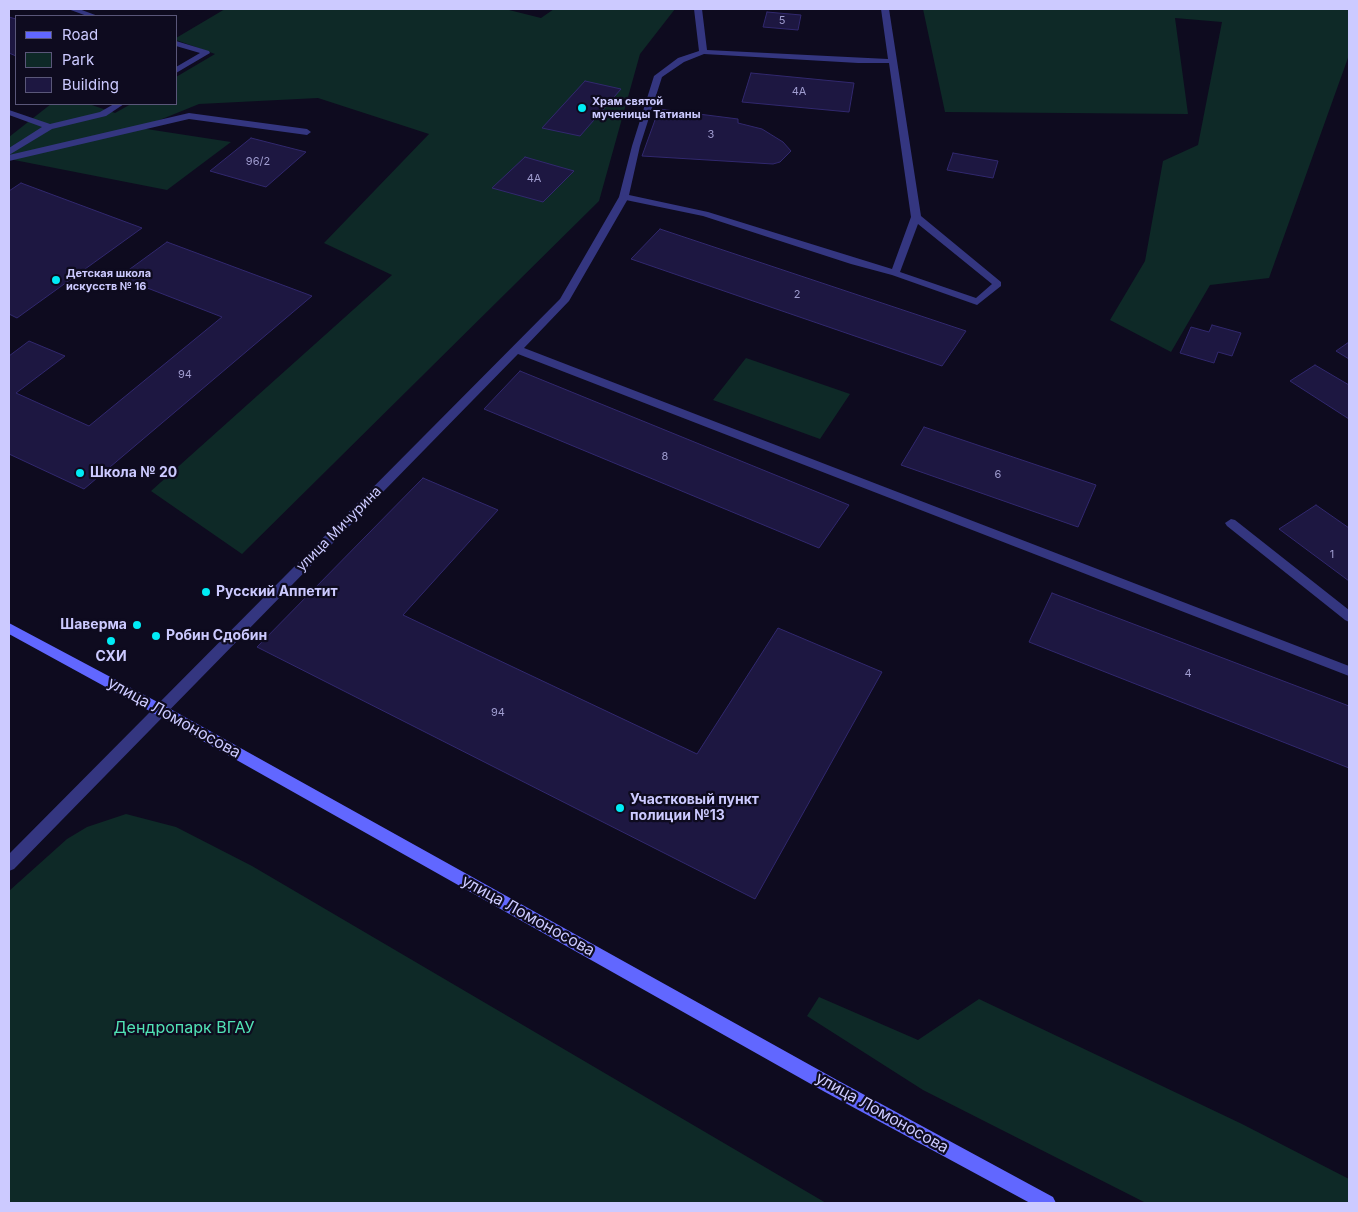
<!DOCTYPE html>
<meta charset="utf-8">
<style>
body{margin:0}
#map{position:relative;width:1358px;height:1212px;overflow:hidden;background:#0e0b1f;font-family:Inter,sans-serif}
canvas{display:block}
.frame{position:absolute;inset:0;border:10px solid #cccaff;pointer-events:none}
.legend{position:absolute;left:15px;top:15px;width:162px;height:90px;box-sizing:border-box;background:#0e0b1f;border:1px solid #5a5779;margin:0;padding:6px 9px;list-style:none;font-size:15px;color:#cccaff}
.legend li{display:flex;align-items:center;gap:10px;height:25px}
.legend b{width:25px;border:1px solid #5a5779}
</style>
<div id="map">
<canvas width="1358" height="1212"></canvas>
<div class="frame"></div>
<ul class="legend">
<li><b style="height:6px;background:#6167ff"></b>Road</li>
<li><b style="height:14px;background:#0e2927"></b>Park</li>
<li><b style="height:14px;background:#1d1741"></b>Building</li>
</ul>
</div>
<script>
const ctx = document.querySelector('canvas').getContext('2d');
ctx.lineJoin = 'round';
function paint(path, color) {
  ctx.fillStyle = color;
  ctx.fill(path, 'evenodd');
}
function shape(rows) {
  const path = new Path2D();
  for (const r of rows) {
    path.moveTo(r[0], r[1]);
    for (let i = 2; i < r.length; i += 2) path.lineTo(r[i], r[i + 1]);
  }
  return path;
}
function stroke(path, color, width, dash) {
  ctx.strokeStyle = color;
  ctx.lineWidth = width;
  ctx.lineCap = dash ? 'butt' : 'round';
  ctx.setLineDash(dash || []);
  ctx.stroke(path);
}
function write(font, color, halo, rows, align = 'center') {
  ctx.font = font + ' Inter,sans-serif';
  ctx.lineWidth = 4.5;
  ctx.setLineDash([]);
  ctx.textBaseline = 'middle';
  ctx.strokeStyle = halo;
  ctx.fillStyle = color;
  for (const [text, x, y, turn = 0] of rows) {
    ctx.save();
    ctx.translate(x, y);
    ctx.rotate((+turn || 0) * Math.PI / 180);
    ctx.textAlign = isNaN(turn) ? turn : align;
    if (halo) ctx.strokeText(text, 0, 0);
    ctx.fillText(text, 0, 0);
    ctx.restore();
  }
}
const green = shape([
 [225,9,505,9,541,18,554,9,675,9,640,54,599,201,242,554,151,491,392,275,324,243,429,134,318,98,199,104,140,128,231,142,167,190,9,159,9,137,51,104,89,104,115,113,131,104,176,104,176,77,215,54,176,40,176,38],
 [923,9,1349,9,1349,55,1269,278,1210,285,1171,352,1110,320,1145,261,1163,161,1198,145,1222,22,1175,18,1188,114,945,112],
 [746,358,850,394,820,439,713,400],
 [126,814,176,827,252,866,826,1203,9,1203,9,891,67,839,87,827],
 [819,997,918,1040,979,999,1242,1124,1349,1179,1349,1203,1146,1203,923,1090,807,1016]
]);
const building = shape([
 [767,12,801,15,798,30,763,27,767,12],
 [9,17,16,19,16,56,9,53,9,17],
 [751,73,854,83,849,112,742,102,751,73],
 [585,81,621,89,580,136,542,128,585,81],
 [659,109,738,119,738,123,762,129,783,142,791,151,780,162,773,164,642,156,659,109],
 [251,138,306,152,266,187,210,171,251,138],
 [953,153,998,161,993,178,947,170,953,153],
 [525,157,574,171,543,202,492,188,525,157],
 [21,183,142,228,17,318,9,314,9,191,21,183],
 [660,229,966,331,942,366,631,259,660,229],
 [167,242,312,296,84,489,9,454,9,356,29,341,65,356,16,393,89,426,222,317,119,277,167,242],
 [1212,325,1241,333,1232,356,1218,352,1214,363,1180,353,1191,327,1209,332,1212,325],
 [1349,342,1349,359,1336,351,1349,342],
 [1315,365,1349,385,1349,419,1290,381,1315,365],
 [520,371,849,505,819,548,484,409,520,371],
 [924,427,1096,485,1078,527,901,465,924,427],
 [423,478,498,510,403,615,697,754,778,628,882,672,755,899,257,647,423,478],
 [1316,505,1349,528,1349,581,1279,529,1316,505],
 [1052,593,1349,706,1349,768,1029,642,1052,593]
]);
const service = shape([
 [68,9,79,9,98,16,87,16,68,9],
 [694,9,702,9,707,50,888,59,881,9,889,9,921,216,1001,282,1001,286,977,305,892,275,851,264,703,216,621,199,619,197,632,146,654,76,678,58,699,51,694,9],
 [704,54,858,63,889,63,911,217,892,269,708,212,629,195,640,146,662,77,684,62,704,54],
 [918,224,992,284,976,298,900,272,918,224],
 [176,41,209,51,210,53,176,73,176,67,200,53,176,46,176,41],
 [114,104,124,104,106,116,52,129,9,155,9,148,42,127,9,115,9,110,50,124,100,112,114,104],
 [189,113,307,129,311,132,307,135,189,119,9,161,9,155,189,113],
 [1231,519,1235,520,1349,610,1349,622,1345,620,1227,526,1225,523,1231,519]
]);
const minor = shape([
 [624,194,629,197,569,301,524,348,1349,666,1349,676,518,354,14,869,9,871,9,854,560,299,619,197,624,194]
]);
const secondary = shape([
 [9,623,165,706,837,1080,1053,1197,1056,1203,1030,1203,825,1092,155,714,9,634,9,623]
]);
const markers = [
 [582,108,5,"#00ecf5"],
 [56,280,5,"#00ecf5"],
 [80,473,5,"#00ecf5"],
 [206,592,5,"#00ecf5"],
 [137,625,5,"#00ecf5"],
 [156,636,5,"#00ecf5"],
 [111,641,5,"#00ecf5"],
 [620,808,5,"#00ecf5"]
];
const numberNames = [
 ["5",782,21],
 ["4А",799,92],
 ["3",711,135],
 ["96/2",258,162],
 ["4А",534,179],
 ["2",797,295],
 ["94",185,375],
 ["8",665,457],
 ["6",998,475],
 ["1",1332,555],
 ["4",1188,674],
 ["94",498,713]
];
const farPoinames = [
 ["Храм святой",592,102],
 ["мученицы Татианы",592,115],
 ["Детская школа",66,274],
 ["искусств № 16",66,287]
];
const poiNames = [
 ["Школа № 20",90,473],
 ["Русский Аппетит",216,592],
 ["Шаверма",127,625,"right"],
 ["Робин Сдобин",166,636],
 ["СХИ",111,657,"center"],
 ["Участковый пункт",630,800],
 ["полиции №13",630,816]
];
const streetNames = [
 ["улица Мичурина",339,529,-45]
];
const nearStreetnames = [
 ["улица Ломоносова",174,718,29],
 ["улица Ломоносова",528,916,29],
 ["улица Ломоносова",882,1113,29]
];
const nearParknames = [
 ["Дендропарк ВГАУ",184,1028]
];
paint(green, '#0e2927');
paint(building, '#1d1741');
stroke(building, '#31286e', 1);
paint(service, '#343680');
paint(minor, '#343680');
paint(secondary, '#6167ff');
for (const [x, y, r, color] of markers) {
  const dot = new Path2D();
  dot.arc(x, y, r, 0, 2 * Math.PI);
  ctx.fillStyle = color;
  ctx.fill(dot);
  stroke(dot, '#0e0b1f', 2);
}
write('11px', '#a09dd0', null, numberNames);
write('bold 11px', '#cccaff', '#0e0b1f', farPoinames, 'left');
write('bold 14px', '#cccaff', '#0e0b1f', poiNames, 'left');
write('14px', '#cccaff', '#0e0b1f', streetNames);
write('16px', '#cccaff', '#0e0b1f', nearStreetnames);
write('16px', '#51e3b5', '#0e0b1f', nearParknames);
</script>
